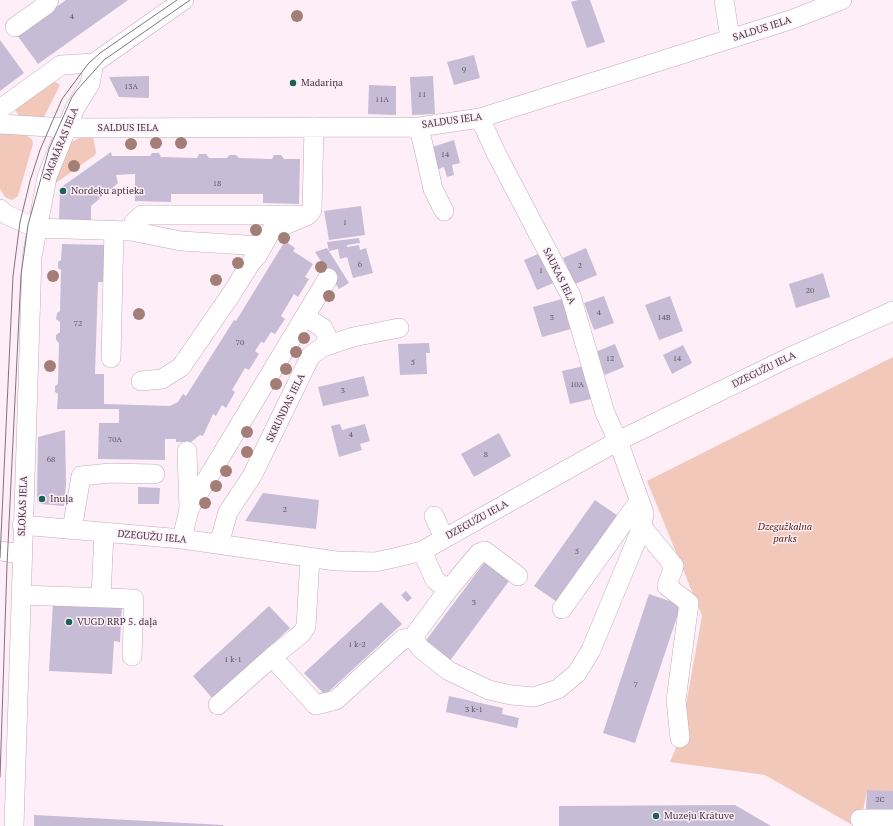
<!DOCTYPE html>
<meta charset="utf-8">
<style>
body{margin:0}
canvas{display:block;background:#feeef8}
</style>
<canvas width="893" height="826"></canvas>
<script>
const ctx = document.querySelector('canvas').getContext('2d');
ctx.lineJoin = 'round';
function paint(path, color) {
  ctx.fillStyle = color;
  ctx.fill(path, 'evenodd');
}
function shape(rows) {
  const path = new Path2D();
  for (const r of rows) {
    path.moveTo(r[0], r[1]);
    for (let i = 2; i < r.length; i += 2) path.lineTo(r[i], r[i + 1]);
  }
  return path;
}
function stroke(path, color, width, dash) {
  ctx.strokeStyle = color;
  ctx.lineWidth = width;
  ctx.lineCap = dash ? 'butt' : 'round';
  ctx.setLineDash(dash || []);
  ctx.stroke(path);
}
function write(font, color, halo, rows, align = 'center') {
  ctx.font = font + ' "PT Serif",serif';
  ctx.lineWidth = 3;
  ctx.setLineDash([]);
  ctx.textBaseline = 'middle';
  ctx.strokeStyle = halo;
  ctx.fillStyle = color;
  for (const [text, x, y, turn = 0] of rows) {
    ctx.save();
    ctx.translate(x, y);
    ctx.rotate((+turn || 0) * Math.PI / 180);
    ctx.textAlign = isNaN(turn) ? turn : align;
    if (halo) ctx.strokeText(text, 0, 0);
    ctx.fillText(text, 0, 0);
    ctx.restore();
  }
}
const green = shape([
 [52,80,60,85,44,117,19,116,15,110],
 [0,133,22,133,32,139,33,144,18,196,12,200,5,197,0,189],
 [83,136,93,136,96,152,95,155,56,183,52,179,70,143],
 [893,357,893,791,867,791,860,826,854,826,765,775,670,762,680,738,702,616,647,481]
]);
const building = shape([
 [66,0,128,0,38,64,17,35],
 [578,0,590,0,605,42,587,48,571,2],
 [0,40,24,73,0,91],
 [474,55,480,78,454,85,447,62],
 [149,76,149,98,119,97,109,77],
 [433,76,435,114,412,115,410,77],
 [369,85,396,86,396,115,368,114],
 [454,140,460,163,452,165,454,175,447,177,444,167,436,170,429,148],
 [111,152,112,156,150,156,152,153,159,153,161,157,197,158,199,154,206,154,209,158,227,158,229,155,236,155,239,158,272,159,274,155,281,155,284,159,300,159,299,204,263,203,263,194,171,194,171,202,135,201,135,174,116,175,118,183,91,206,91,223,59,222,60,188],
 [361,206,365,235,329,240,324,211],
 [359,238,360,243,347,245,347,247,359,245,360,250,366,248,373,273,353,278,347,257,340,259,338,249,329,251,349,283,339,289,315,252,327,248,329,251,327,242],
 [285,241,295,248,293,251,313,264,305,277,309,279,298,297,294,294,281,316,285,319,275,334,271,332,264,343,261,342,255,351,259,354,249,370,245,368,232,390,235,392,226,408,222,405,216,416,213,414,203,436,200,435,191,442,176,442,176,439,165,439,165,460,98,459,99,423,119,423,119,409,57,409,58,394,55,392,55,386,58,384,59,343,56,340,56,335,60,332,60,322,56,319,57,313,60,311,61,270,58,268,58,262,61,260,62,244,107,245,106,282,98,282,95,374,104,374,104,404,170,406,178,402,183,394,186,396,234,320,236,321],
 [586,248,597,275,575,284,563,258],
 [545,251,558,281,537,290,524,260],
 [823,273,830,297,796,308,789,284],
 [604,296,614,323,594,330,584,303],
 [670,296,683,331,659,340,645,305],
 [562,299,571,329,542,337,533,307],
 [429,343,430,353,426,353,427,374,400,375,398,344],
 [615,344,624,367,605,375,595,352],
 [683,345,692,363,672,374,663,355],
 [584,366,591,399,570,404,562,371],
 [364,376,369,396,323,406,318,387],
 [340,424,342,430,365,424,370,441,360,444,362,450,339,457,331,426],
 [65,430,66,483,64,506,41,504,37,501,38,437],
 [499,433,511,456,474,477,461,454],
 [138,487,160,488,159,504,138,504],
 [263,493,319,500,316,529,245,521],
 [595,500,621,518,560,604,534,586],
 [487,559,512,577,449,662,424,643],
 [406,591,412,598,407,602,401,595],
 [649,594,681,605,635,743,603,733],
 [53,602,122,605,120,642,114,641,112,674,49,671],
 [381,602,402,624,325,695,304,673],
 [269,606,290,628,213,699,193,676],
 [449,696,503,708,502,714,519,718,517,728,446,712],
 [867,790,893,791,893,810,866,809],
 [735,805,771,826,559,826,559,806],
 [34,815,223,825,223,826,34,826]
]);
const minor = shape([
 [724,0,730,38],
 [15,27,46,5,49,0],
 [0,109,61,65,94,63,184,0],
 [0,124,66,128,419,127,480,118,793,19,842,0],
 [419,127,433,189,444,211],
 [0,209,5,214,36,228,131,231,181,241,262,246],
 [131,231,134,222,142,215,299,215],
 [305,317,323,328,330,344],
 [111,358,114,230],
 [141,381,162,379,181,367,232,293,252,261,257,256,271,231,308,215,312,210,314,127],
 [187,451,189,509],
 [434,516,444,538],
 [22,525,182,539,336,561,375,562,398,557,422,551,618,441,788,358,893,311],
 [642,527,674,566,667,586,689,603,676,700,680,738],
 [72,530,81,476,110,473,155,474],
 [182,539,189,509,328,278],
 [219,544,228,512,252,476,311,355,323,347,353,337,399,328],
 [0,551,21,554],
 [310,558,306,627,301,634,272,657,316,705,336,700,403,639,413,637,420,648,449,671,489,690,511,695,534,697,558,689,577,673,591,650,642,527,644,513,618,441,605,413,571,296,496,153,480,118],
 [448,590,479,553,485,551,518,576],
 [21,595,134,599,132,656],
 [101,597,104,533],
 [562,609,639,501],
 [413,637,448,590,435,580,422,551],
 [218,705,272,657],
 [860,819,893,819],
 [14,826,32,257,47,177,75,108,90,84,94,63]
]);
const tram = shape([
 [0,558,13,276,20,222,30,181,40,150,62,99,88,64,100,53,177,0],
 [0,777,7,565,21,275,28,225,49,149,72,97,77,90,104,60,190,0]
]);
const trees = [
 [297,16],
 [156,143],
 [181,143],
 [131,144],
 [74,166],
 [256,230],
 [284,238],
 [238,263],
 [321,267],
 [53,276],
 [216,280],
 [329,296],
 [139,314],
 [304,338],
 [296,352],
 [50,366],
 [286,369],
 [276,384],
 [247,432],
 [247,452],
 [226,471],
 [216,486],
 [205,503]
];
const markers = [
 [293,83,4,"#1b6358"],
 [63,191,4,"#1b6358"],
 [42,499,4,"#1b6358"],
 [69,622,4,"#1b6358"],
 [656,816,4,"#1b6358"]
];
const numberNames = [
 ["4",72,17],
 ["9",464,70],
 ["13A",131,87],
 ["11",422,95],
 ["11A",382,100],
 ["14",445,155],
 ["18",217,184],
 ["1",345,223],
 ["6",360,265],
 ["2",580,266],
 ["1",541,271],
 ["20",810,291],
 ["4",599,313],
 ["3",552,318],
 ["14B",664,318],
 ["72",78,324],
 ["70",240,343],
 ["12",610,359],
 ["14",677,359],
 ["5",413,363],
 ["10A",577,385],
 ["3",343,391],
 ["4",351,435],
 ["70A",115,440],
 ["8",486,455],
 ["68",51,460],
 ["2",285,510],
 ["5",577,552],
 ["3",474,603],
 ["1 k-2",357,645],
 ["1 k-1",233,660],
 ["7",636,685],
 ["3 k-1",474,710],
 ["2C",880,800]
];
const streetNames = [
 ["SALDUS IELA",762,29,-18],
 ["SALDUS IELA",452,121,-8],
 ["SALDUS IELA",128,128],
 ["DAGMĀRAS IELA",61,144,-68],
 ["SAUKAS IELA",559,276,64],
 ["DZEGUŽU IELA",764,370,-26],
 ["SKRUNDAS IELA",286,408,-64],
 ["SLOKAS IELA",23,506,-88],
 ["DZEGUŽU IELA",477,520,-29],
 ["DZEGUŽU IELA",152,537,5]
];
const poiNames = [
 ["Madariņa",301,83],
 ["Nordeķu aptieka",71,191],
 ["Inuļa",50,499],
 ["VUGD RRP 5. daļa",77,622],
 ["Muzeju Krātuve",664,816]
];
const parkNames = [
 ["Dzegužkalna",785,527],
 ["parks",785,539]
];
paint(green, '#f2c8ba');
paint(building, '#c7bcd5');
stroke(minor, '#c3aabb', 20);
stroke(minor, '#fff', 19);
stroke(tram, '#80747c', 1);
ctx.fillStyle = '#a47e76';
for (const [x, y] of trees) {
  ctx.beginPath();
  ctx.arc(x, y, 6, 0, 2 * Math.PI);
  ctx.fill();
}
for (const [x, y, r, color] of markers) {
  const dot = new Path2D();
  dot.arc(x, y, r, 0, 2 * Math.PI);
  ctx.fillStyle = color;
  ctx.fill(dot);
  stroke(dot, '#feeef8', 1.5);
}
write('8px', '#615762', null, numberNames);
write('10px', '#3f353c', '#feeef8', streetNames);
write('10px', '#3f353c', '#feeef8', poiNames, 'left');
write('italic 10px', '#5b220c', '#feeef8', parkNames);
</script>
